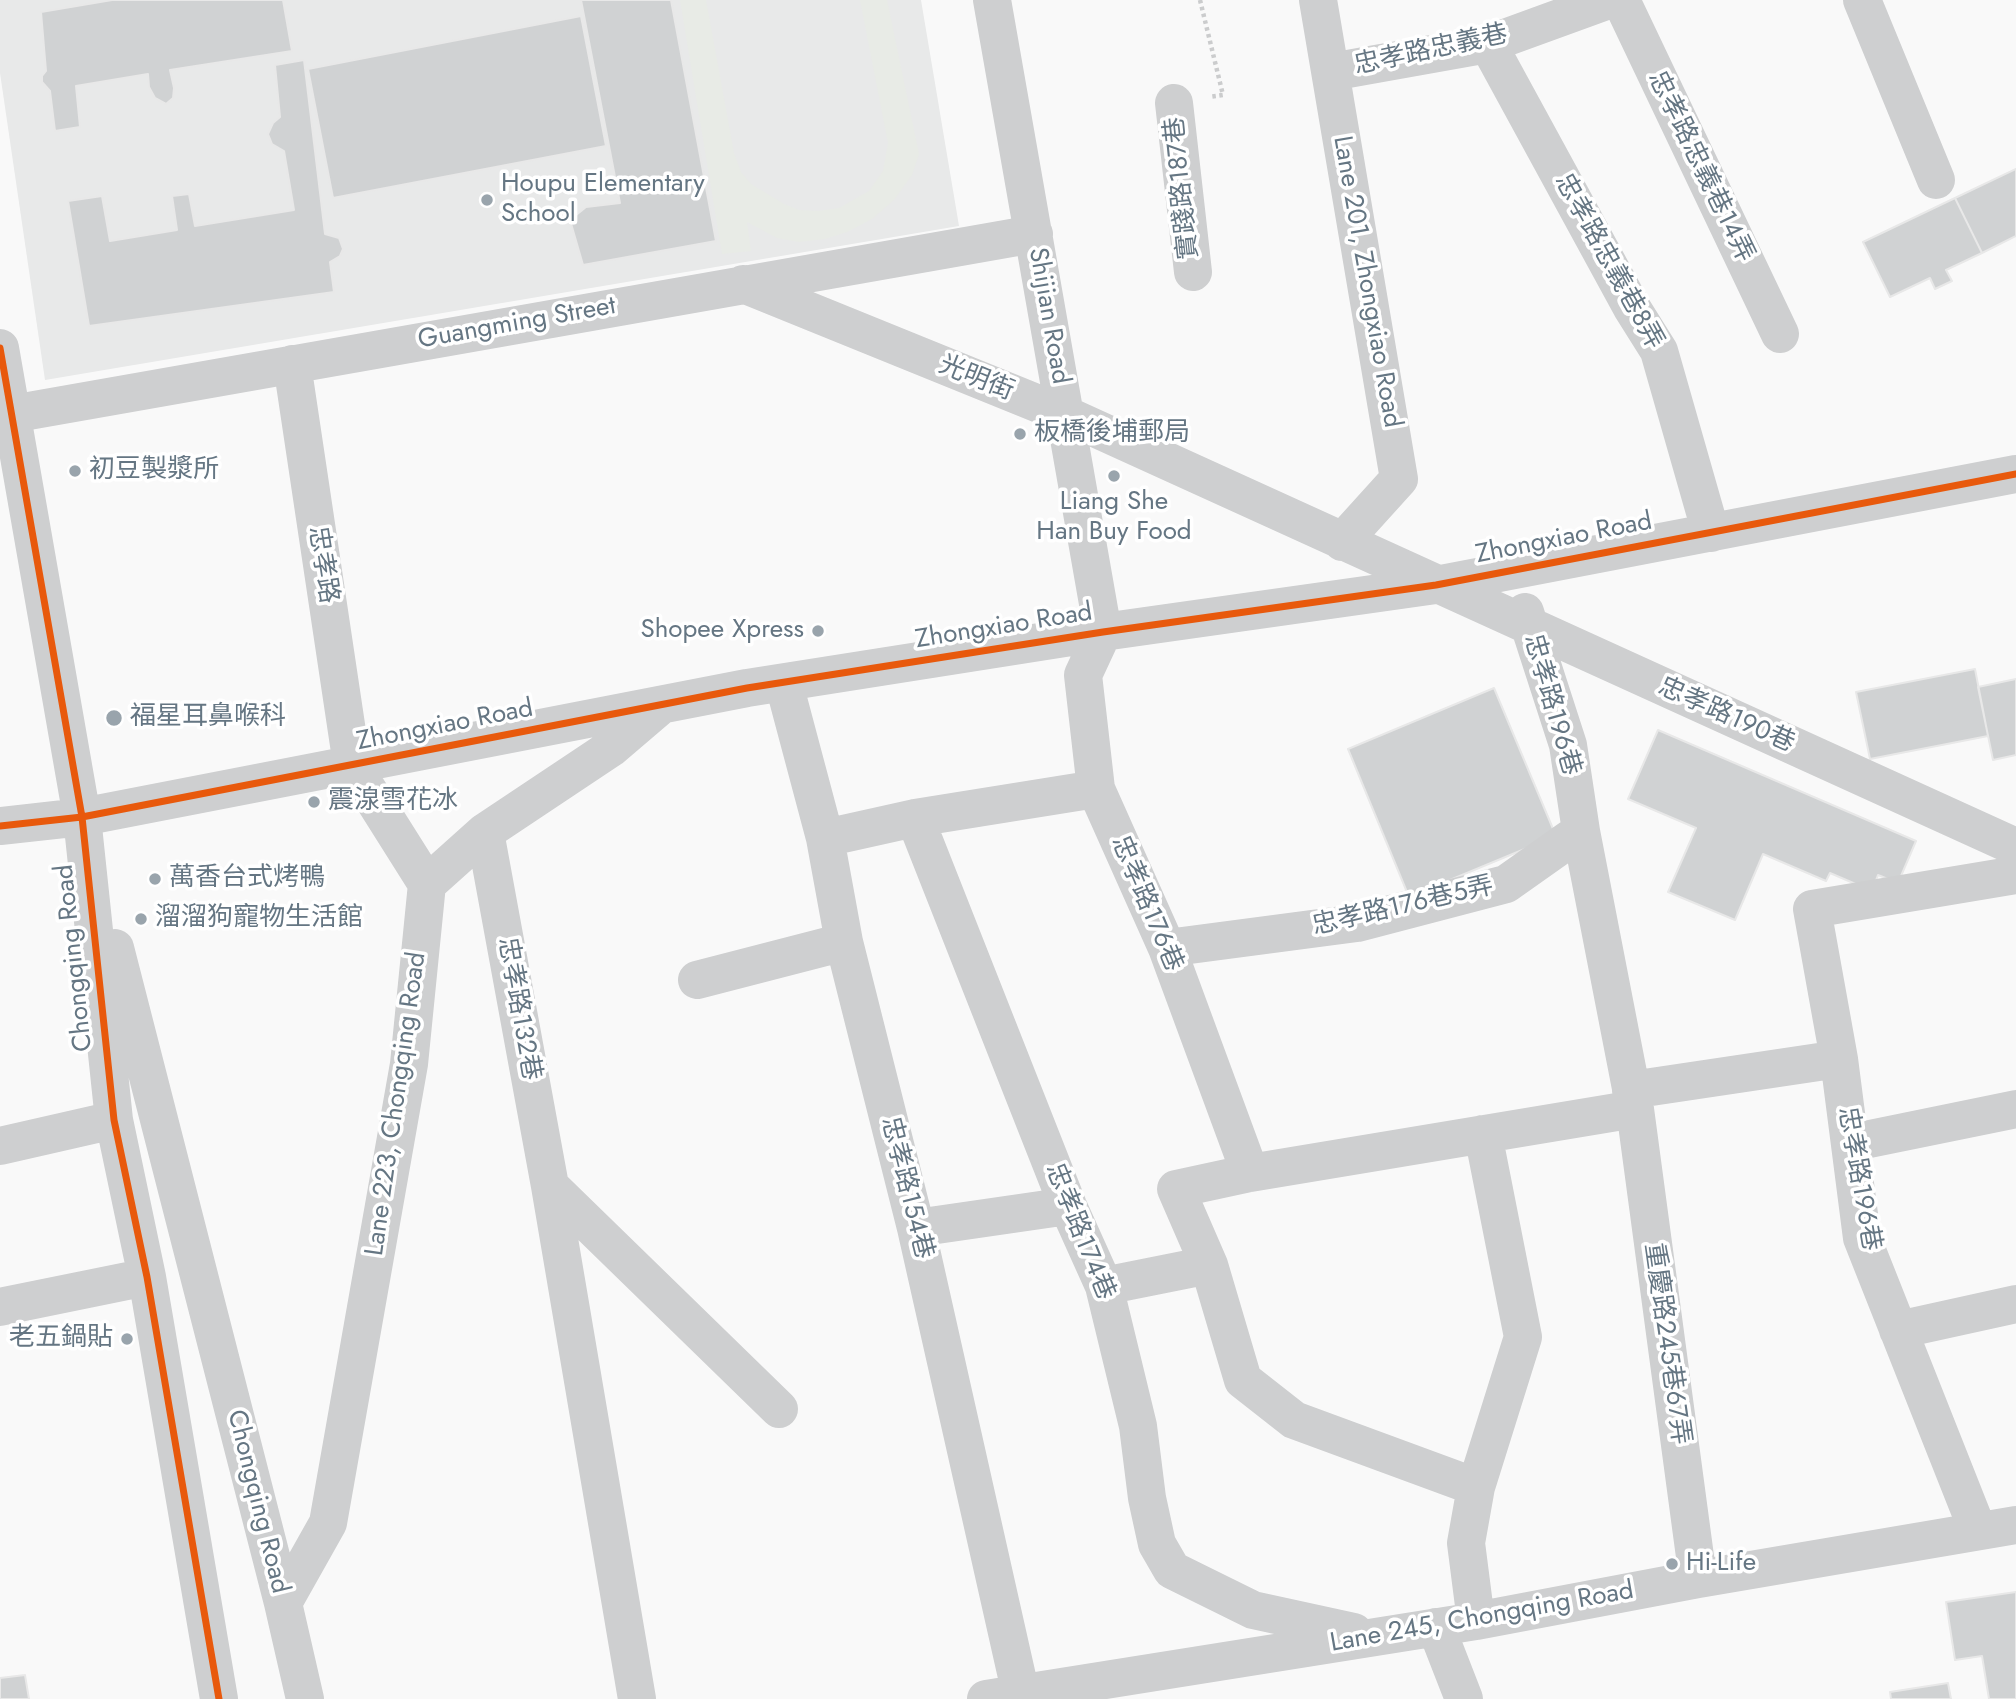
<!DOCTYPE html>
<meta charset="utf-8">
<style>
body{margin:0}
canvas{display:block;background:#f9f9f9}
</style>
<canvas width="2016" height="1699"></canvas>
<script>
const ctx = document.querySelector('canvas').getContext('2d');
ctx.lineJoin = 'round';
function paint(path, color) {
  ctx.fillStyle = color;
  ctx.fill(path, 'evenodd');
}
function shape(rows) {
  const path = new Path2D();
  for (const r of rows) {
    path.moveTo(r[0], r[1]);
    for (let i = 2; i < r.length; i += 2) path.lineTo(r[i], r[i + 1]);
  }
  return path;
}
function stroke(path, color, width, dash) {
  ctx.strokeStyle = color;
  ctx.lineWidth = width;
  ctx.lineCap = dash ? 'butt' : 'round';
  ctx.setLineDash(dash || []);
  ctx.stroke(path);
}
function write(font, color, halo, rows, align = 'center') {
  ctx.font = font + ' Jost,"Noto Sans TC",sans-serif';
  ctx.lineWidth = 7;
  ctx.setLineDash([]);
  ctx.textBaseline = 'middle';
  ctx.strokeStyle = halo;
  ctx.fillStyle = color;
  for (const [text, x, y, turn = 0] of rows) {
    ctx.save();
    ctx.translate(x, y);
    ctx.rotate((+turn || 0) * Math.PI / 180);
    ctx.textAlign = isNaN(turn) ? turn : align;
    if (halo) ctx.strokeText(text, 0, 0);
    ctx.fillText(text, 0, 0);
    ctx.restore();
  }
}
const built = shape([
 [0,0,921,0,959,226,45,380,0,73]
]);
const green = shape([
 [680,0,706,0,734,153,741,172,751,184,784,204,799,210,818,211,839,208,869,191,883,171,888,143,860,0,887,0,919,154,912,175,894,200,872,219,847,232,825,239,799,242,777,238,747,222,751,251,722,254]
]);
const building = shape([
 [112,0,283,0,292,51,170,70,174,88,173,98,166,104,155,98,149,87,148,74,76,86,80,127,55,131,50,91,42,82,42,76,46,71,41,12,112,0],
 [581,0,671,0,716,241,583,265,570,220,586,207,620,203,581,0],
 [581,16,606,146,333,198,308,69,581,16],
 [304,60,325,234,339,238,343,249,340,256,330,262,334,292,89,326,68,201,102,196,110,241,177,230,172,196,189,194,195,226,294,210,284,151,272,144,268,134,273,123,280,117,275,65,304,60],
 [2016,169,2016,236,1982,253,1955,198,2016,169],
 [1955,198,1982,253,1946,270,1952,281,1935,289,1930,278,1890,297,1863,242,1955,198],
 [1975,669,1988,736,1870,759,1856,692,1975,669],
 [2016,679,2016,755,1993,760,1978,687,2016,679],
 [1494,688,1556,836,1409,897,1348,749,1494,688],
 [1658,730,1916,841,1898,883,1878,875,1872,891,1830,873,1826,881,1763,854,1735,920,1668,892,1696,828,1628,799,1658,730],
 [2016,1592,2016,1699,1989,1699,1982,1656,1955,1660,1946,1602,2016,1592],
 [25,1675,29,1699,0,1699,0,1678,25,1675],
 [1948,1683,1951,1699,1891,1699,1890,1692,1948,1683]
]);
const path = shape([
 [1200,0,1223,95,1209,97]
]);
const minor = shape([
 [992,0,1103,632],
 [1318,0,1399,479,1342,542],
 [1621,0,1780,334],
 [1862,0,1936,180],
 [1488,44,1632,308,1659,351,1711,533],
 [1331,72,1488,44,1609,0],
 [1174,103,1193,272],
 [743,284,1066,415,2016,847],
 [0,348,82,817,114,1120,147,1277,219,1699],
 [292,364,352,765,427,884],
 [0,416,1034,234],
 [1525,612,1568,745,1581,831,1635,1109,1698,1579],
 [1103,632,1083,675,1096,789,1167,948,1250,1173],
 [784,684,825,838,844,942,916,1228,1022,1699],
 [915,818,1068,1206,1104,1286,1138,1426,1147,1498,1157,1544,1172,1570,1253,1610,1354,1632],
 [0,826,82,817,747,688,1103,632,1436,585,2016,474],
 [485,832,550,1186,779,1409],
 [825,838,915,818,1096,789],
 [115,948,283,1603,305,1699],
 [1167,948,1357,923,1506,884,1581,831],
 [697,980,844,942],
 [1839,1059,1812,909,2016,875],
 [1631,1090,1839,1059,1862,1238,1978,1531],
 [1850,1143,2016,1109],
 [0,1146,114,1120],
 [550,1186,637,1699],
 [916,1228,1068,1206],
 [1104,1286,1209,1265],
 [0,1307,147,1277],
 [1898,1330,2016,1304],
 [1476,1487,1294,1420,1243,1380,1209,1265,1176,1189,1250,1173,1635,1109],
 [283,1603,328,1523,409,1064,427,884,485,832,611,748,659,707],
 [1476,1621,1466,1543,1476,1487,1523,1337,1483,1134],
 [1436,1627,1464,1699],
 [986,1699,1476,1621,1698,1579,2016,1525]
]);
const cycleway = shape([
 [0,348,82,817,114,1120,147,1277,219,1699],
 [0,826,82,817,747,688,1103,632,1436,585,2016,474]
]);
const markers = [
 [487,200,7,"#99a4ac"],
 [1020,434,7,"#99a4ac"],
 [75,471,7,"#99a4ac"],
 [1114,476,7,"#99a4ac"],
 [818,631,7,"#99a4ac"],
 [114,718,9,"#99a4ac"],
 [314,802,7,"#99a4ac"],
 [155,879,7,"#99a4ac"],
 [141,919,7,"#99a4ac"],
 [127,1339,7,"#99a4ac"],
 [1672,1564,7,"#99a4ac"]
];
const streetNames = [
 ["忠孝路忠義巷",1431,51,-12],
 ["忠孝路忠義巷14弄",1700,167,64],
 ["實踐路187巷",1183,188,-96],
 ["忠孝路忠義巷8弄",1608,262,61],
 ["Lane 201, Zhongxiao Road",1366,282,80],
 ["Shijian Road",1048,316,80],
 ["Guangming Street",517,324,-10],
 ["光明街",976,379,22],
 ["Zhongxiao Road",1564,539,-11],
 ["忠孝路",322,565,81],
 ["Zhongxiao Road",1004,627,-9],
 ["忠孝路196巷",1551,705,74],
 ["忠孝路190巷",1726,716,24],
 ["Zhongxiao Road",445,726,-11],
 ["忠孝路176巷",1146,904,67],
 ["忠孝路176巷5弄",1403,907,-13],
 ["Chongqing Road",75,958,-96],
 ["忠孝路132巷",518,1009,80],
 ["Lane 223, Chongqing Road",397,1104,-82],
 ["忠孝路196巷",1858,1179,80],
 ["忠孝路154巷",906,1188,76],
 ["忠孝路174巷",1079,1232,68],
 ["重慶路245巷67弄",1666,1344,82],
 ["Chongqing Road",257,1502,76],
 ["Lane 245, Chongqing Road",1482,1618,-10]
];
const poiNames = [
 ["Houpu Elementary",501,185],
 ["School",501,215],
 ["板橋後埔郵局",1034,434],
 ["初豆製漿所",89,471],
 ["Liang She",1114,503,"center"],
 ["Han Buy Food",1114,533,"center"],
 ["Shopee Xpress",804,631,"right"],
 ["福星耳鼻喉科",130,718],
 ["震湶雪花冰",328,802],
 ["萬香台式烤鴨",169,879],
 ["溜溜狗寵物生活館",155,919],
 ["老五鍋貼",113,1339,"right"],
 ["Hi-Life",1686,1564]
];
paint(built, '#e8e9e9');
paint(green, '#e8ebe6');
paint(building, '#d0d2d3');
stroke(building, '#e8e8e8', 2);
stroke(path, '#cbcccd', 4.5, [3.5, 3.5]);
stroke(minor, '#cecfd0', 38);
stroke(cycleway, '#e8590c', 7);
for (const [x, y, r, color] of markers) {
  const dot = new Path2D();
  dot.arc(x, y, r, 0, 2 * Math.PI);
  ctx.fillStyle = color;
  ctx.fill(dot);
  stroke(dot, '#fff', 2.5);
}
write('26px', '#657683', '#fff', streetNames);
write('26px', '#657683', '#fff', poiNames, 'left');
</script>
